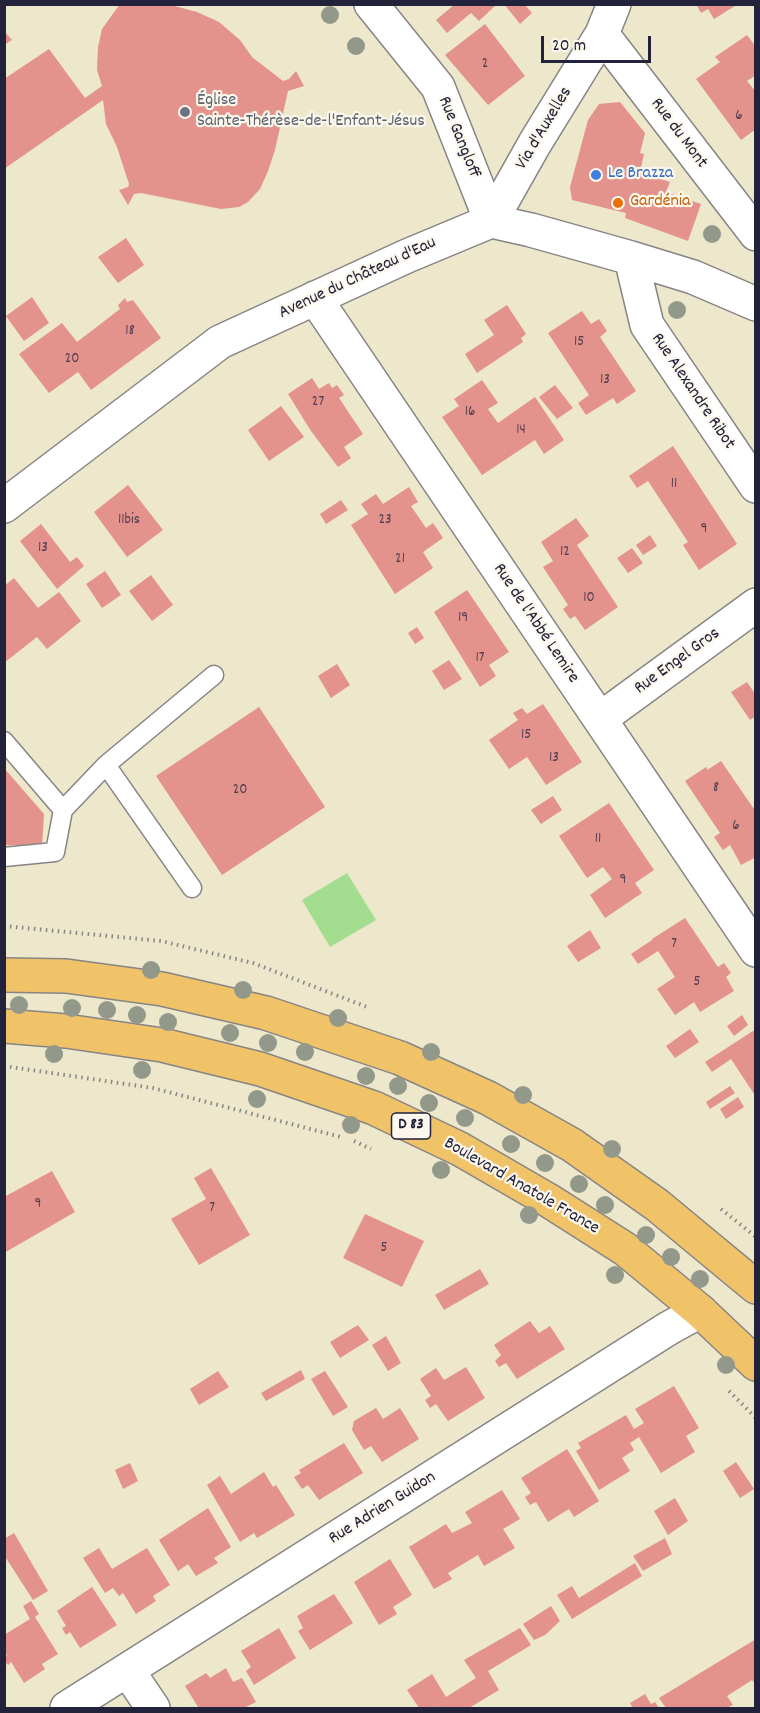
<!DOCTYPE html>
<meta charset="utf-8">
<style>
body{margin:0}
#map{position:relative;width:760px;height:1713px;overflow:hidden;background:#ede7cc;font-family:Dekko,sans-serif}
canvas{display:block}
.frame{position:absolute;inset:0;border:6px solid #22223b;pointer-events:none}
.scale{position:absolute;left:541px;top:36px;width:110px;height:27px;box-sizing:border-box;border:3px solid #22223b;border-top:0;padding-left:8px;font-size:18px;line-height:21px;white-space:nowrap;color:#22223b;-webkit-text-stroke:4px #fbf7ec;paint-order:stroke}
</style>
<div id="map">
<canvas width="760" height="1713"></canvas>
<div class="frame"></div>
<div class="scale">20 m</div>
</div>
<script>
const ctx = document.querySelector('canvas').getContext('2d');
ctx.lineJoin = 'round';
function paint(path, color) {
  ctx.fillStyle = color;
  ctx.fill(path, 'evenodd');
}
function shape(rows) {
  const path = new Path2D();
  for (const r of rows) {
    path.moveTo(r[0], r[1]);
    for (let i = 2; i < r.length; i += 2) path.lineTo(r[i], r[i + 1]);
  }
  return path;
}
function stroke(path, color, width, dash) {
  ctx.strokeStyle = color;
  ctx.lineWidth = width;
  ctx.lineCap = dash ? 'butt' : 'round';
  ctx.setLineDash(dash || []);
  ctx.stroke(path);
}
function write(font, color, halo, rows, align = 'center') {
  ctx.font = font + ' Dekko,sans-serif';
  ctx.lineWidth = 4.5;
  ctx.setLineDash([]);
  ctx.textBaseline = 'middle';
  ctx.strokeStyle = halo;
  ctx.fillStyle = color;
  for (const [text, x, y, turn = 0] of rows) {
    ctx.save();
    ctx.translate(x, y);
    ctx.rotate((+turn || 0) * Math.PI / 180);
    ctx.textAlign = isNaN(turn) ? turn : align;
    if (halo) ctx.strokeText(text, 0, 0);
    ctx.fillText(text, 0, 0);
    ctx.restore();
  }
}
const green = shape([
 [347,873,376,920,330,947,302,900]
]);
const building = shape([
 [120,4,167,4,197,12,219,22,240,40,252,57,283,81,289,79,296,71,304,86,288,91,275,150,268,171,260,189,248,202,239,207,221,209,141,193,134,194,128,205,119,190,128,187,129,184,117,147,106,124,103,100,4,169,4,79,49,49,85,98,102,86,97,70,98,47,102,29],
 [455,4,497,4,479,21,471,13,447,33,436,20],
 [504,4,524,4,532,13,520,24],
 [696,4,738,4,714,19,708,9,701,13],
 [485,24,525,76,488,105,445,55],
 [4,31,12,40,4,45],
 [747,35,756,47,756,75,747,81,756,92,756,129,741,140,696,79,720,62,715,57],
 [620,102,645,133,640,153,644,154,640,172,670,182,666,192,701,204,688,241,625,218,626,213,572,200,570,187,588,120,599,104],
 [126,238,144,265,118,283,98,257],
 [32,297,49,323,24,341,6,316],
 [125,298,127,302,133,300,161,338,91,390,78,372,49,393,19,354,62,323,77,342,120,309,118,305],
 [507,305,526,334,521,338,523,342,477,373,465,354,494,335,484,320],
 [582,311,591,324,599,319,607,331,600,337,636,391,617,404,613,398,586,415,578,403,589,395,548,333],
 [312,378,319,389,329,383,332,388,337,385,344,395,339,398,363,434,344,447,351,458,338,467,311,431,288,394],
 [482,380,498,403,488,409,498,423,535,397,564,440,544,454,535,440,482,475,442,417,459,406,454,399],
 [555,385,573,408,557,419,539,397],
 [281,406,304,437,269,461,248,430],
 [673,446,737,544,699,570,683,545,688,542,648,481,637,488,629,476],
 [128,485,163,530,127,557,94,512],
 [409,487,418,502,411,506,426,528,433,523,443,538,423,552,433,568,395,594,351,525,368,514,361,504,376,494,383,504],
 [341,500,348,510,326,524,320,514],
 [576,518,589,536,577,545,618,607,585,630,575,616,570,619,563,609,568,605,543,567,553,561,541,542],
 [41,524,70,562,77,557,84,566,57,589,20,541],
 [650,535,657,546,643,555,636,545],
 [632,548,643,563,628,573,617,558],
 [105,571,121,595,102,608,86,584],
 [151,575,173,605,152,621,129,591],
 [14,578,38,608,59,592,81,621,47,649,37,637,4,663,4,586],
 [467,590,509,652,489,665,496,676,480,687,434,612],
 [417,627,424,638,415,644,408,633],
 [449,660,462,679,444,690,432,671],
 [337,664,350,685,331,698,318,676],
 [747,682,756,695,756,716,750,720,731,692],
 [543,704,582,762,546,785,527,757,509,769,489,740,518,720,513,713,522,708,527,714],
 [259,707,325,807,222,875,156,776],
 [721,761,756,812,756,857,741,865,730,845,723,850,714,837,720,833,685,781,706,767,707,770],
 [4,768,44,814,42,846,4,845],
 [553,796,562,810,541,824,531,810],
 [609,803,654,870,635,883,642,893,605,918,590,895,612,879,603,867,587,878,559,836],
 [685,918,718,967,724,963,731,973,726,977,734,991,700,1012,694,1002,675,1015,657,989,675,977,658,951,638,964,631,954,652,940,652,939],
 [590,930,601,948,578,962,567,946],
 [742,1015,748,1025,734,1036,727,1026],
 [690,1029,699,1042,675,1058,666,1046],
 [756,1029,756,1097,731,1059,712,1072,705,1062],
 [730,1086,735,1093,710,1109,706,1102],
 [738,1097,744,1107,726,1119,720,1109],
 [211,1168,250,1235,199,1265,171,1219,206,1199,194,1178],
 [52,1171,75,1212,4,1253,4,1197],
 [365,1214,424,1241,402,1287,343,1258],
 [480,1269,489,1284,444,1310,435,1295],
 [530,1321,539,1333,550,1326,565,1349,517,1379,506,1363,499,1367,495,1361,501,1355,494,1345],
 [358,1325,369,1340,340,1358,330,1342],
 [386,1336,401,1363,388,1371,372,1345],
 [466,1367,485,1398,448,1421,436,1404,430,1408,425,1400,431,1396,420,1379,436,1368,444,1380],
 [301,1370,305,1379,266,1401,261,1393],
 [218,1371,229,1387,199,1405,190,1389],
 [325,1371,348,1407,333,1416,311,1379],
 [674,1386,699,1428,686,1436,695,1452,661,1473,639,1437,630,1443,634,1450,622,1458,630,1471,599,1490,576,1451,581,1448,578,1443,626,1415,634,1429,644,1423,635,1409],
 [376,1408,383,1419,400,1408,419,1439,382,1462,371,1446,364,1450,352,1430,354,1421],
 [344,1443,363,1473,319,1500,308,1485,302,1489,294,1477,301,1473,299,1470],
 [567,1449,599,1501,574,1517,569,1509,548,1522,536,1502,530,1505,525,1497,531,1493,521,1478],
 [736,1462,754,1489,740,1498,723,1471],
 [130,1463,138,1481,123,1489,115,1470],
 [264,1472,273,1487,276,1485,295,1515,257,1538,254,1533,240,1542,207,1485,220,1476,231,1494],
 [502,1490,520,1519,503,1529,515,1548,484,1566,478,1555,448,1573,452,1579,434,1589,409,1547,446,1524,452,1533,472,1523,465,1512],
 [675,1498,688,1521,668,1535,654,1511],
 [208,1508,231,1547,214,1558,218,1563,196,1576,188,1564,178,1571,159,1540],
 [14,1533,48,1591,33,1600,4,1555,4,1539],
 [665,1538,672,1554,643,1571,633,1556],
 [99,1548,112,1569,147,1548,170,1585,153,1596,156,1601,136,1614,123,1593,119,1596,113,1588,105,1593,83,1558],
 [390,1559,412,1595,393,1607,397,1614,379,1625,354,1582],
 [635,1563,642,1576,572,1619,557,1595,572,1586,579,1598],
 [92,1587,117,1625,80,1648,70,1632,66,1635,62,1628,66,1626,57,1611],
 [334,1594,353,1623,310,1650,298,1631,303,1628,297,1616],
 [31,1601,39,1614,35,1617,58,1654,42,1664,45,1669,24,1683,11,1662,8,1665,4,1660,7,1655,4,1651,4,1635,30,1619,23,1606],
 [551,1606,560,1621,545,1635,534,1640,523,1624],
 [279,1628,296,1658,254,1685,246,1671,251,1667,241,1651],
 [520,1628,531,1645,488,1671,499,1690,469,1708,434,1708,432,1706,433,1708,419,1708,407,1690,432,1674,446,1697,476,1678,464,1660],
 [756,1639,756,1685,752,1680,727,1696,733,1705,726,1708,666,1708,659,1698],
 [226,1668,233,1682,242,1678,256,1702,244,1708,195,1708,198,1707,185,1686,206,1673,210,1678],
 [645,1694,651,1704,655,1702,659,1708,633,1708,630,1703]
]);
const path = shape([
 [4,926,161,941,253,963,367,1007],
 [4,1066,153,1088,341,1137],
 [354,1141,371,1149],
 [721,1209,756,1237],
 [729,1391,756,1418]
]);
const lane = shape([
 [4,741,63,810,106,765,214,675],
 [106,765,192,888],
 [4,857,55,852,63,810]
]);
const street = shape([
 [371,4,438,87,491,221],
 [602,34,756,234],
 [491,221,535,143,602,34,614,4],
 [631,258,647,325,756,486],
 [315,298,756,950],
 [4,506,220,342,407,256,491,221,531,230,631,258,693,277,756,304],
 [600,719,756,605],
 [128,1671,153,1708],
 [67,1708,669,1328,700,1311]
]);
const primary = shape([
 [4,975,66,976,162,989,266,1013,400,1058,488,1098,572,1145,657,1205,756,1287],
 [4,1026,66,1031,162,1045,260,1069,374,1108,460,1149,548,1200,625,1249,700,1311,756,1364]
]);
const trees = [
 [330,15],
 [356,46],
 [712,234],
 [677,310],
 [151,970],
 [243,990],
 [19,1005],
 [72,1008],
 [107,1010],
 [137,1015],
 [338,1018],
 [168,1022],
 [230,1033],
 [268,1043],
 [305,1052],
 [431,1052],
 [54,1054],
 [142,1070],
 [366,1076],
 [398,1086],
 [523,1095],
 [257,1099],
 [429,1103],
 [465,1118],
 [351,1125],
 [511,1144],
 [612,1149],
 [545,1163],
 [441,1170],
 [579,1184],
 [605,1205],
 [529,1215],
 [646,1235],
 [671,1257],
 [615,1275],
 [700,1279],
 [726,1365]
];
const markers = [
 [185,112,6,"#6b7280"],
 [596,175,6,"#3f7fe0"],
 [618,203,6,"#e8710a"]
];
const numberNames = [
 ["2",485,65],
 ["6",739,117],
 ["18",130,332],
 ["15",579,343],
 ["20",72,360],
 ["13",605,381],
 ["27",318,403],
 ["16",470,413],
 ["14",521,431],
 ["11",674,485],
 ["11bis",129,521],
 ["23",385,521],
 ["9",704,530],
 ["13",43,549],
 ["12",565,553],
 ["21",400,560],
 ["10",589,599],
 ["19",463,619],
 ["17",480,659],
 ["15",526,736],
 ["13",554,759],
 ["8",716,789],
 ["20",240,791],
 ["6",736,827],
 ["11",598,840],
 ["9",623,881],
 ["7",674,945],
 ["5",697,983],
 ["9",38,1205],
 ["7",212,1209],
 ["5",384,1249]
];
const shields = [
 [411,1126,39]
];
const shieldNames = [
 ["D 83",411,1126]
];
const worshipNames = [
 ["Église",197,102],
 ["Sainte-Thérèse-de-l'Enfant-Jésus",197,123]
];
const streetNames = [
 ["Via d'Auxelles",545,129,-59],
 ["Rue du Mont",678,134,53],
 ["Rue Gangloff",458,138,68],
 ["Avenue du Château d'Eau",358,279,-25],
 ["Rue Alexandre Ribot",692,392,56],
 ["Rue de l'Abbé Lemire",535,624,56],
 ["Rue Engel Gros",678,662,-36],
 ["Boulevard Anatole France",521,1187,30],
 ["Rue Adrien Guidon",383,1509,-32]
];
const shopNames = [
 ["Le Brazza",608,175]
];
const foodNames = [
 ["Gardénia",630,203]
];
paint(green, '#a3dd8f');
paint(building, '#e3928c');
stroke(lane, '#888484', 21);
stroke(street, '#888484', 36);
stroke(primary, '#888484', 36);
stroke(path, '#888484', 4, [1.5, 4.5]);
stroke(lane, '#fff', 18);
stroke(street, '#fff', 33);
stroke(primary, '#f1c369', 33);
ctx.fillStyle = '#93998a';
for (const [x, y] of trees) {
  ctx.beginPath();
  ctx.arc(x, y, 9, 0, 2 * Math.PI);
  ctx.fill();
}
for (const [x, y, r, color] of markers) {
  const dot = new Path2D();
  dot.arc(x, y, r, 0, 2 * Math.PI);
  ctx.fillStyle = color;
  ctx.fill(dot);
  stroke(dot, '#fbf7ec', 2);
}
write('15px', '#523e4f', null, numberNames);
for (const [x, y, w] of shields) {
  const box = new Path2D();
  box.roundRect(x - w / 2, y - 13, w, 26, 4.5);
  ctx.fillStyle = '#fbf7ec';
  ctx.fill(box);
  stroke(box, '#22223b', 1.5);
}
write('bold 16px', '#22223b', null, shieldNames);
write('18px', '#5b616d', '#fbf7ec', worshipNames, 'left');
write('18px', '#22223b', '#fbf7ec', streetNames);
write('18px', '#366cbe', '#fbf7ec', shopNames, 'left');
write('18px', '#c56008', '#fbf7ec', foodNames, 'left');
</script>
